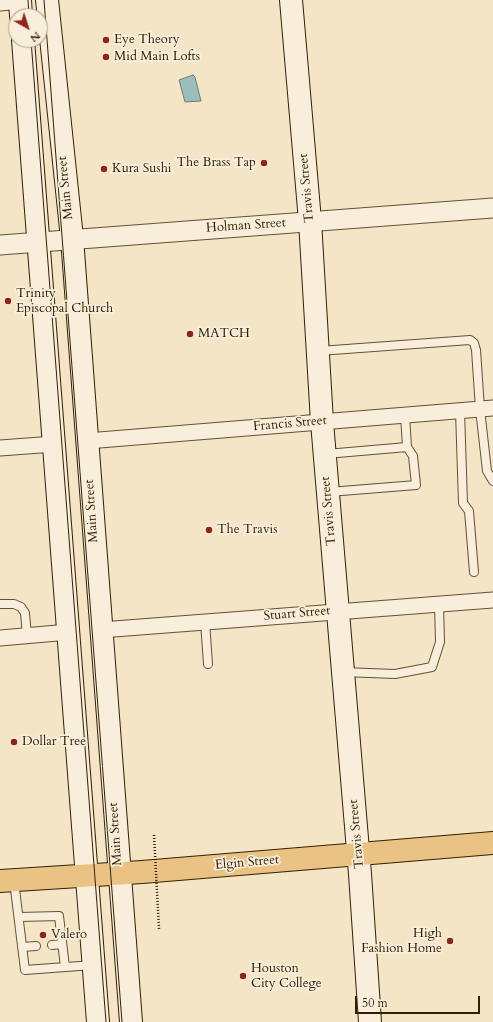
<!DOCTYPE html>
<style>
body{margin:0}
#map{position:relative;width:493px;height:1022px;overflow:hidden;background:#f4e5c7;font-family:Cardo,serif}
canvas{display:block}
.north{position:absolute;left:8px;top:8px;width:40px;height:40px;box-sizing:border-box;background:#f8eedb;border:1px solid #aa9c84;border-radius:50%;rotate:141deg;font-size:11px;font-weight:700;line-height:16px;text-align:center;color:#342001}
.north::after{content:'';display:block;margin:auto;width:14px;height:18px;background:#8f2418;clip-path:polygon(50% 0,100% 100%,50% 72%,0 100%)}
.scale{position:absolute;left:355px;top:996px;width:125px;height:18px;box-sizing:border-box;border:2px solid #342001;border-top:0;padding-left:5px;font-size:12px;line-height:14px;white-space:nowrap;color:#342001;-webkit-text-stroke:3px #f8eedb;paint-order:stroke}
</style>
<div id="map">
<canvas width="493" height="1022"></canvas>
<div class="north">N</div>
<div class="scale">50 m</div>
</div>
<script>
const ctx = document.querySelector('canvas').getContext('2d');
ctx.lineJoin = 'round';
function paint(path, color) {
  ctx.fillStyle = color;
  ctx.fill(path, 'evenodd');
}
function shape(rows) {
  const path = new Path2D();
  for (const r of rows) {
    path.moveTo(r[0], r[1]);
    for (let i = 2; i < r.length; i += 2) path.lineTo(r[i], r[i + 1]);
  }
  return path;
}
function stroke(path, color, width, dash) {
  ctx.strokeStyle = color;
  ctx.lineWidth = width;
  ctx.lineCap = dash ? 'butt' : 'round';
  ctx.setLineDash(dash || []);
  ctx.stroke(path);
}
function write(font, color, halo, rows, align = 'center') {
  ctx.font = font + ' Cardo,serif';
  ctx.lineWidth = 3.5;
  ctx.setLineDash([]);
  ctx.textBaseline = 'middle';
  ctx.strokeStyle = halo;
  ctx.fillStyle = color;
  for (const [text, x, y, turn = 0] of rows) {
    ctx.save();
    ctx.translate(x, y);
    ctx.rotate((+turn || 0) * Math.PI / 180);
    ctx.textAlign = isNaN(turn) ? turn : align;
    if (halo) ctx.strokeText(text, 0, 0);
    ctx.fillText(text, 0, 0);
    ctx.restore();
  }
}
const water = shape([
 [193,75,195,77,201,101,185,102,179,80,193,75]
]);
const service = shape([
 [319,351,470,340,474,343,476,350,480,409,487,471,493,481],
 [460,411,463,503,469,511,474,572],
 [326,454,407,447,405,415],
 [329,492,416,485,413,456,407,447],
 [0,604,14,604,21,607,25,613,27,636],
 [205,622,208,664],
 [343,672,395,674,432,667,440,642,439,604],
 [14,881,25,970,93,965],
 [19,917,59,916,65,967],
 [52,945,62,944],
 [22,947,36,946]
]);
const minor = shape([
 [0,3,20,1],
 [87,441,493,408],
 [0,448,54,444],
 [101,630,493,600],
 [0,638,69,632]
]);
const tertiary = shape([
 [0,245,493,208]
]);
const secondary = shape([
 [20,0,21,16],
 [47,0,72,238,131,1022],
 [291,0,310,221,322,422,360,874,370,1022],
 [23,40,98,1022]
]);
const primary = shape([
 [0,881,142,872,493,843]
]);
const tram = shape([
 [28,0,29,16],
 [44,0,122,1022],
 [31,40,106,1022]
]);
const pathBridge = shape([
 [154,835,159,929]
]);
const markers = [
 [106,40,4,"#8f2418"],
 [106,57,4,"#8f2418"],
 [264,163,4,"#8f2418"],
 [104,169,4,"#8f2418"],
 [8,301,4,"#8f2418"],
 [190,334,4,"#8f2418"],
 [209,530,4,"#8f2418"],
 [14,742,4,"#8f2418"],
 [43,935,4,"#8f2418"],
 [450,941,4,"#8f2418"],
 [243,976,4,"#8f2418"]
];
const poiNames = [
 ["Eye Theory",114,40],
 ["Mid Main Lofts",114,57],
 ["The Brass Tap",256,163,"right"],
 ["Kura Sushi",112,169],
 ["Trinity",16,294],
 ["Episcopal Church",16,309],
 ["MATCH",198,334],
 ["The Travis",217,530],
 ["Dollar Tree",22,742],
 ["High",442,934,"right"],
 ["Fashion Home",442,949,"right"],
 ["Valero",51,935],
 ["Houston",251,969],
 ["City College",251,984]
];
const streetNames = [
 ["Main Street",66,188,-96],
 ["Travis Street",307,188,-95],
 ["Holman Street",246,226,-4],
 ["Francis Street",290,424,-5],
 ["Main Street",92,511,-94],
 ["Travis Street",329,511,-95],
 ["Stuart Street",297,614,-5],
 ["Main Street",116,834,-94],
 ["Travis Street",357,834,-95],
 ["Elgin Street",247,863,-5]
];
paint(water, '#9cbeba');
stroke(water, '#727f70', 1);
stroke(service, '#645132', 10);
stroke(minor, '#645132', 17);
stroke(tertiary, '#645132', 21);
stroke(secondary, '#342001', 24);
stroke(primary, '#342001', 24);
stroke(service, '#f8eedb', 8);
stroke(minor, '#f8eedb', 15);
stroke(tertiary, '#f8eedb', 19);
stroke(secondary, '#f8eedb', 22);
stroke(primary, '#eac284', 22);
stroke(tram, '#342001', 1);
stroke(pathBridge, '#342001', 2.5, [1, 2]);
for (const [x, y, r, color] of markers) {
  const dot = new Path2D();
  dot.arc(x, y, r, 0, 2 * Math.PI);
  ctx.fillStyle = color;
  ctx.fill(dot);
  stroke(dot, '#f8eedb', 1.5);
}
write('13px', '#342001', '#f8eedb', poiNames, 'left');
write('13px', '#342001', '#f8eedb', streetNames);
</script>
